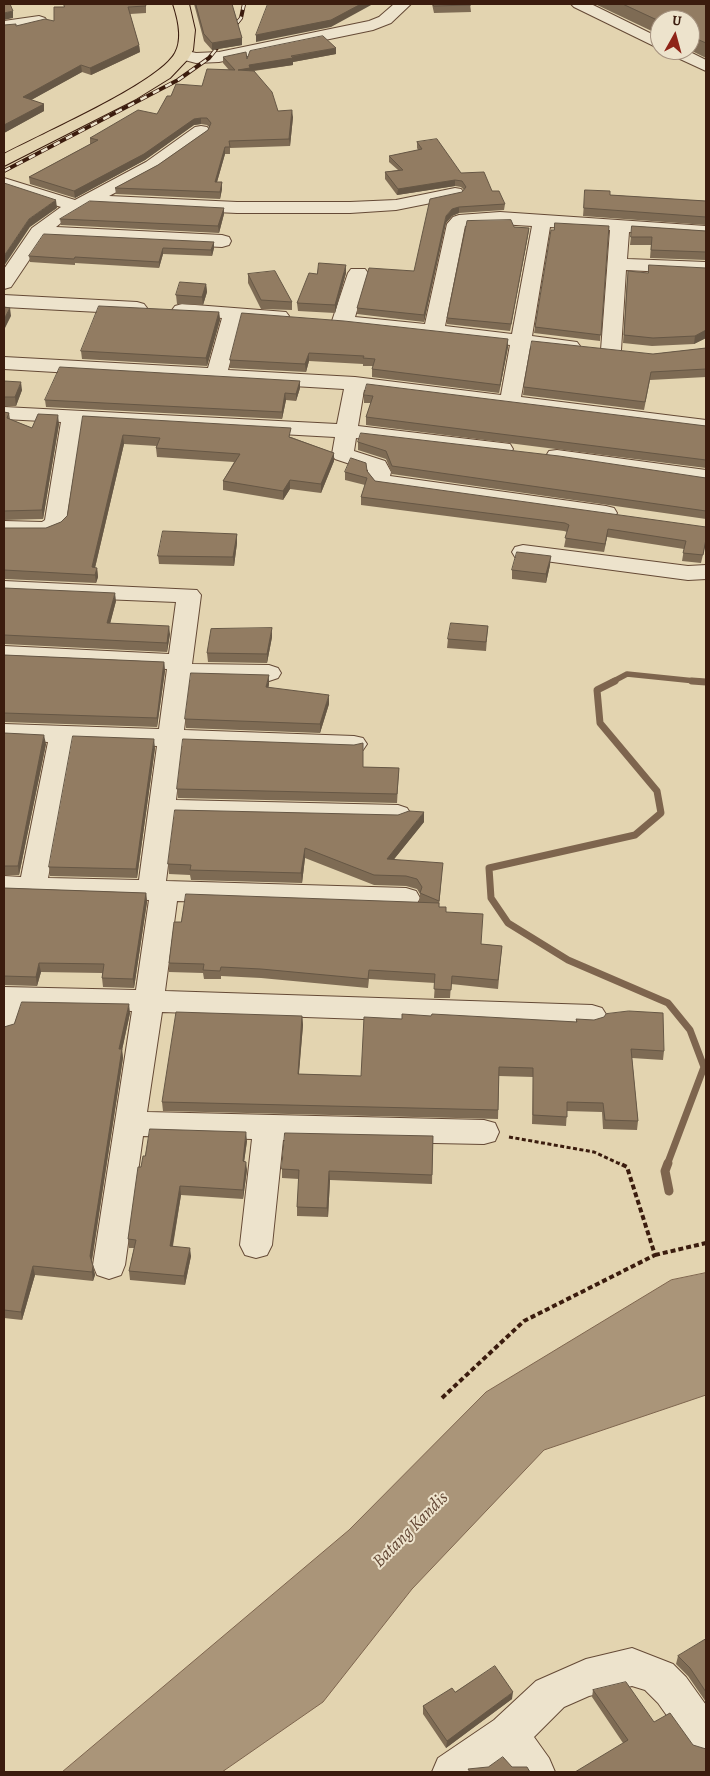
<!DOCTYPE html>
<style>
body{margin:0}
#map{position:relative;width:710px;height:1776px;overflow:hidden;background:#e3d4b0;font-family:Alegreya,serif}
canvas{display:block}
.frame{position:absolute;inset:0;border:5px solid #3b1c0e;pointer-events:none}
.north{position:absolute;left:650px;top:10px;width:50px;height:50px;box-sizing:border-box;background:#ede3cc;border:1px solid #a69380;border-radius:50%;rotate:7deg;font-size:14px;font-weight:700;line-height:20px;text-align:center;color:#3b1c0e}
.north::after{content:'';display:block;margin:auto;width:18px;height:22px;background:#8f2418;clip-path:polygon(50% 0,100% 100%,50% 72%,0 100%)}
</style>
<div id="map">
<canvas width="710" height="1776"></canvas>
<div class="frame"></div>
<div class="north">U</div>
</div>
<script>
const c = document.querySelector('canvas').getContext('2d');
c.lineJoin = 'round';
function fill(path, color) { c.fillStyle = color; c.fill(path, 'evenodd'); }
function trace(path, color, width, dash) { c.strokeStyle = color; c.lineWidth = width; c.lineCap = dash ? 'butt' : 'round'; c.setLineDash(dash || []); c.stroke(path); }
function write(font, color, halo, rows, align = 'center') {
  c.font = font + ' Alegreya,serif'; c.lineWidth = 4; c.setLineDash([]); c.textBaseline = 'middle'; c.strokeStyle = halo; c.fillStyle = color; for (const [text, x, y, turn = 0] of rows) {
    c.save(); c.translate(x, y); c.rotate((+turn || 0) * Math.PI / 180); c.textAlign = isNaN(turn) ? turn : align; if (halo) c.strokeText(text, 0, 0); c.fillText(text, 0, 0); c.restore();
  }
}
const water = new Path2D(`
 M706 1273V1395L544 1450 412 1589 323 1702 222 1772H62L349 1530 486 1392 671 1280Z`);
fill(water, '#aa9579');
trace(water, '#7e654e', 1);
trace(new Path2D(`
 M612 682 627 674 705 682`), '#7e654e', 5.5);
trace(new Path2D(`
 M615 681 597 690 600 723 657 791 661 813 635 835 489 868 491 898 508 923 568 960 668 1003 690 1030 704 1067 667 1165
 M692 681 706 682`), '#7e654e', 7);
trace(new Path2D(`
 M668 1163 665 1171 669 1191`), '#7e654e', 9);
const minor = new Path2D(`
 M394 4H411L391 23 373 30 219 62 196 63 177 58 175 55 183 50 196 53 219 52 369 21 379 17Z
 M571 4H591L660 38V49L574 7Z
 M39 16 45 18 47 21 45 24 4 31V21Z
 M665 50H686L706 60V71L667 53Z
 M201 126 207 127 210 131 207 135 158 170 109 196 237 202H350L396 200 455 188 461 189 464 193 461 197 396 210 350 213H237L90 206 67 218 56 227 222 235 229 237 231 241 229 245 222 247 44 238 11 287 4 289V269L32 228 61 207 4 189V178L75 200 146 162 195 127Z
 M500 212 706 226V237L629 232 627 259 706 262V274L626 270 621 350 618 354 611 356 604 354 601 350 610 230 550 227 532 336 577 342 580 346 577 350 570 352 530 348 521 397 706 420V432L364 390 358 426 502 443 510 444 513 449 510 454 502 455 356 438 354 451 385 461 391 472 390 476 606 506 614 508 617 513 614 518 606 520 375 487 368 478V470L335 459 332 454 335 437 82 423 67 523C54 542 24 535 4 535V521L42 522 45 520 61 422 4 419V407L337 424 344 389 4 369V357L208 368 222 318 175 314 172 310 175 306 182 304 286 312 289 316 286 320 279 322 241 320 228 370 355 377 501 395 510 345 342 327 335 325 332 321 348 273 351 269H365L368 273 355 317 425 324 447 224 453 217 459 215ZM500 224 532 226 512 334 445 326 465 226Z
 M4 295 137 302 144 304 147 308 144 312 137 314 4 307Z
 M557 450 706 470V484L549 461 546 456 549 451Z
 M523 545 688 566 706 565V579L688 580 515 557 512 552 515 547Z
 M4 581 197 590 201 595 192 664 269 665 278 668 281 673 278 678 269 681 190 680 184 730 354 736 363 738 367 744 363 750 354 752 182 746 176 800 398 805 407 808 411 814 407 820 398 823 174 818 166 881 406 888 416 891 420 898 416 905 406 908 177 901 165 991 592 1005 602 1008 607 1016 602 1024 592 1027 162 1012 147 1112 484 1120 495 1123 499 1132 495 1141 484 1144 283 1140 272 1245 267 1255 256 1258 245 1255 240 1245 252 1139 143 1136 125 1265 121 1275 109 1279 97 1275 93 1265 132 1011 22 1009 14 1032 4 1035V987L136 990 149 900 4 896V876L21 877 48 742 4 740V724L159 729 167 669 4 662V646L169 654 176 602 4 595ZM73 743 157 746 139 880 48 878Z
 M632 1648 673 1664 686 1677 706 1705V1756L692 1751 658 1703 645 1690 632 1686 589 1696 564 1707 534 1737 549 1758 555 1772H511L503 1761 486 1772H432L438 1758 494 1720 536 1681 586 1659Z`);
const highway = new Path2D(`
 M173 4H189L195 30 193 50 188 59 170 78 136 99 4 166V154C39 135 159 83 175 53 183 39 178 19 173 4Z`);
trace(minor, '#654a36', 2);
trace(highway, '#3b1c0e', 2);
trace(new Path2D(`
 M509 1137 594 1152 622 1165`), '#3b1c0e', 3, [4, 2.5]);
trace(new Path2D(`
 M655 1255 706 1243
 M442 1398 524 1321 655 1255 627 1167 619 1163`), '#3b1c0e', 4, [5, 3]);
fill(minor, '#ede3cc');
fill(highway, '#e3d4b0');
const rail = new Path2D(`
 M4 171 178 80 209 58 241 18 244 4`);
trace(rail, '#3b1c0e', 4);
trace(rail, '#ede3cc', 2.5, [7]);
fill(new Path2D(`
 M194 4H232L242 38V45L212 50 204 41Z
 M432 4H470L471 12 434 13Z
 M595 4H706V58L690 50V20H660V35Z
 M146 6V13L130 14 139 45 140 52 91 75 82 72 31 100 44 104V111L4 133 16 26 54 21V7Z
 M336 48V54L293 62V65L254 71 278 111 293 117 290 146 230 148V154H225L217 182H222V189L220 199 116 194 115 188 158 165 208 130 209 127 207 125 201 124 194 125 145 160 75 198 30 184 29 177 90 144V138L157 114 171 96 202 86 229 70 223 63V57L247 59Z
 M417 142 461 173 492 191 505 204 504 210 459 213 452 216 446 223 424 322 357 314V308L414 271 464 190 461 187 455 186 397 195 385 179V172L398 170 389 162V156L418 150 417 148Z
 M585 190 610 195 706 201V225L583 216Z
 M224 208V214L219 233 61 225 60 219Z
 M609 226 600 341 534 333 535 327 554 230Z
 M632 226 706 231V261V260L650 258 651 245H630Z
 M514 227 529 228 528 235 510 331 447 324V318Z
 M214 242V248L212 256 163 254 159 268 75 263V265L30 262 29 256Z
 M706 268V338L694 344 652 346 623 343 627 279 648 273Z
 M346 273 335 313 298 311 297 303 317 274Z
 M248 274 292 302V310L261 309 248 283Z
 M206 284 207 292 203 305 177 304 176 295Z
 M219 312 220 320 207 366 82 359 81 351Z
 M242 313 508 347 499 393 372 377V369L373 366H363V364L309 361 306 372 230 368V360Z
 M706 348V377L650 380 644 410 523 395 524 387 653 354Z
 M4 381 22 390 16 406H4Z
 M300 381V388L296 401 286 400 282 419 46 407 45 400Z
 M364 395 706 426V468L366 425V417L371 403H364Z
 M4 412 9 413 10 419 32 428 59 424 43 519 4 520Z
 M83 416 291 437 334 453V461L321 493 290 489 283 500 223 490V481L234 462 157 457 156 448 157 446 124 444 95 568H97L98 577 96 583 4 579V528H46L61 522 67 516Z
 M358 442 706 478V519L392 474 386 459 358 450Z
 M367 471 375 481 706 542 701 563 682 561 684 549 607 537 604 552 564 547 567 532 564 531 361 505V497L365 485 345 480V472Z
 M237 534V543L234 566 159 564 158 556Z
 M550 565 546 583 512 579V570Z
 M4 588 116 601 110 623 170 634 167 652 4 644Z
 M488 626 486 651 447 648 448 639Z
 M272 637 267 663 208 662 207 653Z
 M4 655 164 662 165 671 157 727 4 722Z
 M269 684 268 688 329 704 320 733 186 728 185 719Z
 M4 733 46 744 19 875H4Z
 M155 748 137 878 50 876 49 867Z
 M363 767 399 768 397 803 178 798 177 789Z
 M424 822 394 859 442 873 439 907 446 912 481 944 502 946 498 989 451 984 450 998H434L435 983 369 979 368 988 261 978 221 976V979H204L203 973 169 972V963L181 922 419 902 420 894 417 889 406 886 374 885 305 858 302 883 191 880 190 875 169 874 168 864Z
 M4 888 146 893 147 902 134 988 103 987 102 978V973L41 972 37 986 4 985Z
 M130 1013 122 1050 123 1058 92 1261 95 1275 93 1281 35 1275 22 1320 4 1318V1027Z
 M302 1016 303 1025 299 1074 361 1076 402 1019 431 1016 576 1022V1019L664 1051 663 1060 632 1058 638 1121 637 1130 603 1129 602 1112 567 1111 566 1126 532 1124 533 1077 499 1076 498 1119 163 1111 162 1102Z
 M433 1136 432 1184 330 1180 328 1217 297 1216V1207L299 1179 282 1178V1169Z
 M247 1141 244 1161 247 1170 243 1199 181 1195 173 1246 191 1256 185 1285 130 1280 129 1271 134 1248H129L128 1239 141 1167 145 1156Z
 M706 1639V1702L688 1676 676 1664 678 1656Z
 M593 1690 654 1722 693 1745 623 1743 592 1697Z
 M455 1692 512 1699 446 1748 423 1714V1706Z`), '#7e6b54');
fill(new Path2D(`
 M361 4H373L331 27 256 42V35Z
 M13 11V18L4 20V13Z
 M242 38V45L212 50V43Z
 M139 45 140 52 91 75 90 68Z
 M336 48V54L293 62V65L250 71 238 70 249 65Z
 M81 65 82 72 24 104 23 97Z
 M44 104V111L4 133V125Z
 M292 110 293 117 290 146 289 139Z
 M201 118V124L194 125 145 160 75 198 74 191 194 119Z
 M225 147V154L215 189V182Z
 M455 180V186L397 195 398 189Z
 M222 182V189L220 199V192Z
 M56 200 57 208 30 227 4 266V256L29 219Z
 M459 207V213L452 216 446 223 424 322V315L446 216 452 209Z
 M224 208V214L219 233 218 226Z
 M529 228 528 235 510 331 511 324Z
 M214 242V248L212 256 211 250Z
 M163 248V254L159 268V262Z
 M346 265V273L335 313V305Z
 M206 284 207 292 203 305 202 297Z
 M10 308 11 316 4 330V319Z
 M219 312 220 320 207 366 206 358Z
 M706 330V338L694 344 695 336Z
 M508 339V347L499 393 500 385Z
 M309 353V361L306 372 305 364Z
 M300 381V388L296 401V394Z
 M21 382 22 390 16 406 15 397Z
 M285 393 286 400 282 419V412Z
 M58 415 59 424 43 519 42 510Z
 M123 435 124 444 93 576 92 567Z
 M334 453V461L321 493V484Z
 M290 480V489L283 500V491Z
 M608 529 607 537 604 552 605 544Z
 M237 534V543L234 566 233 557Z
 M551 556 550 565 546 583V574Z
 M97 568 98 577 96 583 95 575Z
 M115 593 116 601 108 632 107 623Z
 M169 626 170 634 167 652V643Z
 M272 628V637L267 663V654Z
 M164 662 165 671 157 727V718Z
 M269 675V684L267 696 266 687Z
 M329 695V704L320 733V724Z
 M44 735 46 744 19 875 18 866Z
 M154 739 155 748 137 878 136 869Z
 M424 812V822L387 868V859Z
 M305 848V858L302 883 301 873Z
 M146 893 147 902 134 988 133 979Z
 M39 963 41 972 37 986 36 977Z
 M129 1004 130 1013 122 1050 123 1058 91 1265 90 1256 119 1049Z
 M302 1016 303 1025 298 1082V1074Z
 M246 1132 247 1141 243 1170V1161Z
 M246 1162 247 1170 243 1199V1190Z
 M329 1171 330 1180 328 1217 327 1208Z
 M180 1186 181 1195 171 1255 170 1246Z
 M190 1248 191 1256 185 1285 184 1276Z
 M33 1266 35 1275 22 1320 21 1312Z
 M93 1266 95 1275 93 1281 92 1272Z
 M513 1692 512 1699 446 1748 447 1741Z`), '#665745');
const building = new Path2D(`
 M4 4H10L13 11 4 13Z
 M64 4H145L146 6 128 7 139 45 90 68 81 65 23 97 44 104 4 125V25L16 24V26L45 19 54 21V7H64Z
 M196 4H232L242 38 212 43 204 34Z
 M268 4H361L331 20 256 35Z
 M433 4H470L471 5 434 6Z
 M623 4H706V43L690 36V20H660V21Z
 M323 36 336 48 291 56 293 58 249 65 250 68 238 70 254 71 272 92 278 111 292 110 289 139 229 141 230 147H225L215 182H222L220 192 115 188 158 165 208 130 211 123 207 118H201L194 119 144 154 74 191 29 177 98 140 90 138 138 110 157 114 167 96H171L176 84 202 86 207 69 235 70 223 57 246 52 247 59 250 51Z
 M437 139 461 173 484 172 492 191H499L505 204 459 207 452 209 446 216 424 315 357 308 369 268 414 271 430 199 462 192 466 187 462 181 455 180 398 189 385 172 403 170 389 156 422 149 417 142Z
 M4 183 56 200 29 219 4 256Z
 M585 190 610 191V195L706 201V217L584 208Z
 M90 201 224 208 218 226 60 219Z
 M511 220 514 227 529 228 511 324 447 318 467 221Z
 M555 223 609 226 601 335 535 327 551 230H554Z
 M632 226 706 231V252L651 250 652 237H631Z
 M44 234 214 242 211 250 163 248 159 262 75 257 74 259 29 256Z
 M319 263 346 265 335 305 297 303 309 273 317 274Z
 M649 265 706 268V330L695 336 653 338 624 335 628 271 648 273Z
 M275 271 292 302 261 300 248 274Z
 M180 282 206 284 202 297 176 295Z
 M99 306 219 312 206 358 81 351Z
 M4 307 10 308 4 319Z
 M242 313 344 321 508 339 500 385 372 369 375 359 363 358 364 356 309 353 305 364 230 360Z
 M532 341 653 354 706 348V369L651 372 645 402 524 387Z
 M60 367 300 381 296 394 285 393 282 412 45 400Z
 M4 381 21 382 15 397H4Z
 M367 384 706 426V460L366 417 373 396 364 395Z
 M4 412 9 413 7 418 32 428 38 414 58 415 42 510 4 511Z
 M83 416 291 428 289 437 334 453 321 484 290 480 283 491 223 481 240 454 156 448 160 438 123 435 92 567 97 568 95 575 4 570V528H46L61 522 67 516Z
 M361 433 559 456 706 478V511L392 466 386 451 358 442Z
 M351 458 366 463 367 471 375 481 706 527V539L703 555 683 553 686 541 608 529 605 544 565 538 569 525 565 523 361 497 367 478 345 472Z
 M163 531 237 534 233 557 158 556Z
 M517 552 551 556 546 574 512 570Z
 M4 588 115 593 107 623 169 626 167 643 4 635Z
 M451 623 488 626 486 642 448 639Z
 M272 628 267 654 207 653 211 629Z
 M4 655 164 662 157 718 4 713Z
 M191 673 269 675 266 687 329 695 320 724 185 719Z
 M4 733 44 735 18 866H4Z
 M73 736 154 739 136 869 49 867Z
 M183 739 354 745 363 743V767L399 768 397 794 177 789Z
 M175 810 398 815 409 811 424 812 387 859 443 863 439 901 420 893 422 887 417 879 406 876 374 875 305 848 301 873 190 870 191 865 168 864Z
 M4 888 146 893 133 979 102 978 104 964 39 963 36 977 4 976Z
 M186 894 439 903V907H446V912L483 914 481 944 502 946 498 980 452 976 451 990 434 989 435 974 369 970 368 979 261 969 221 967 220 971 203 970 204 964 169 963 174 922H181Z
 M22 1002 129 1004 119 1049H122L90 1256 93 1266 92 1272 33 1266 21 1312 4 1310V1027L14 1024Z
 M629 1011 663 1013 664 1051 631 1049 638 1121 605 1120 603 1103 567 1102V1117L533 1115V1068L499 1067 498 1110 162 1102 176 1012 302 1016 298 1074 361 1076 364 1017 402 1019V1014L431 1016 432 1014 577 1022 576 1019 594 1020 604 1017 606 1014Z
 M150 1129 246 1132 243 1161 246 1162 243 1190 180 1186 170 1246 190 1248 184 1276 129 1271 136 1240 128 1239 138 1167H141L143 1156H145Z
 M285 1133 433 1136 432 1175 329 1171 327 1208 297 1207 299 1170 282 1169Z
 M706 1639V1692L690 1668 678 1656Z
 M495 1666 513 1692 447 1741 423 1706 452 1688 455 1692Z
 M626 1682 654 1722 670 1713 693 1745 706 1749V1772H575L628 1740 593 1690Z
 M503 1757 512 1767H527L530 1772H470L468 1769 488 1767Z`);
fill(building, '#927c62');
trace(building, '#665745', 1);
write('italic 18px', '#624633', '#ede3cc', [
 ["Batang Kandis",411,1530,-45]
]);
</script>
